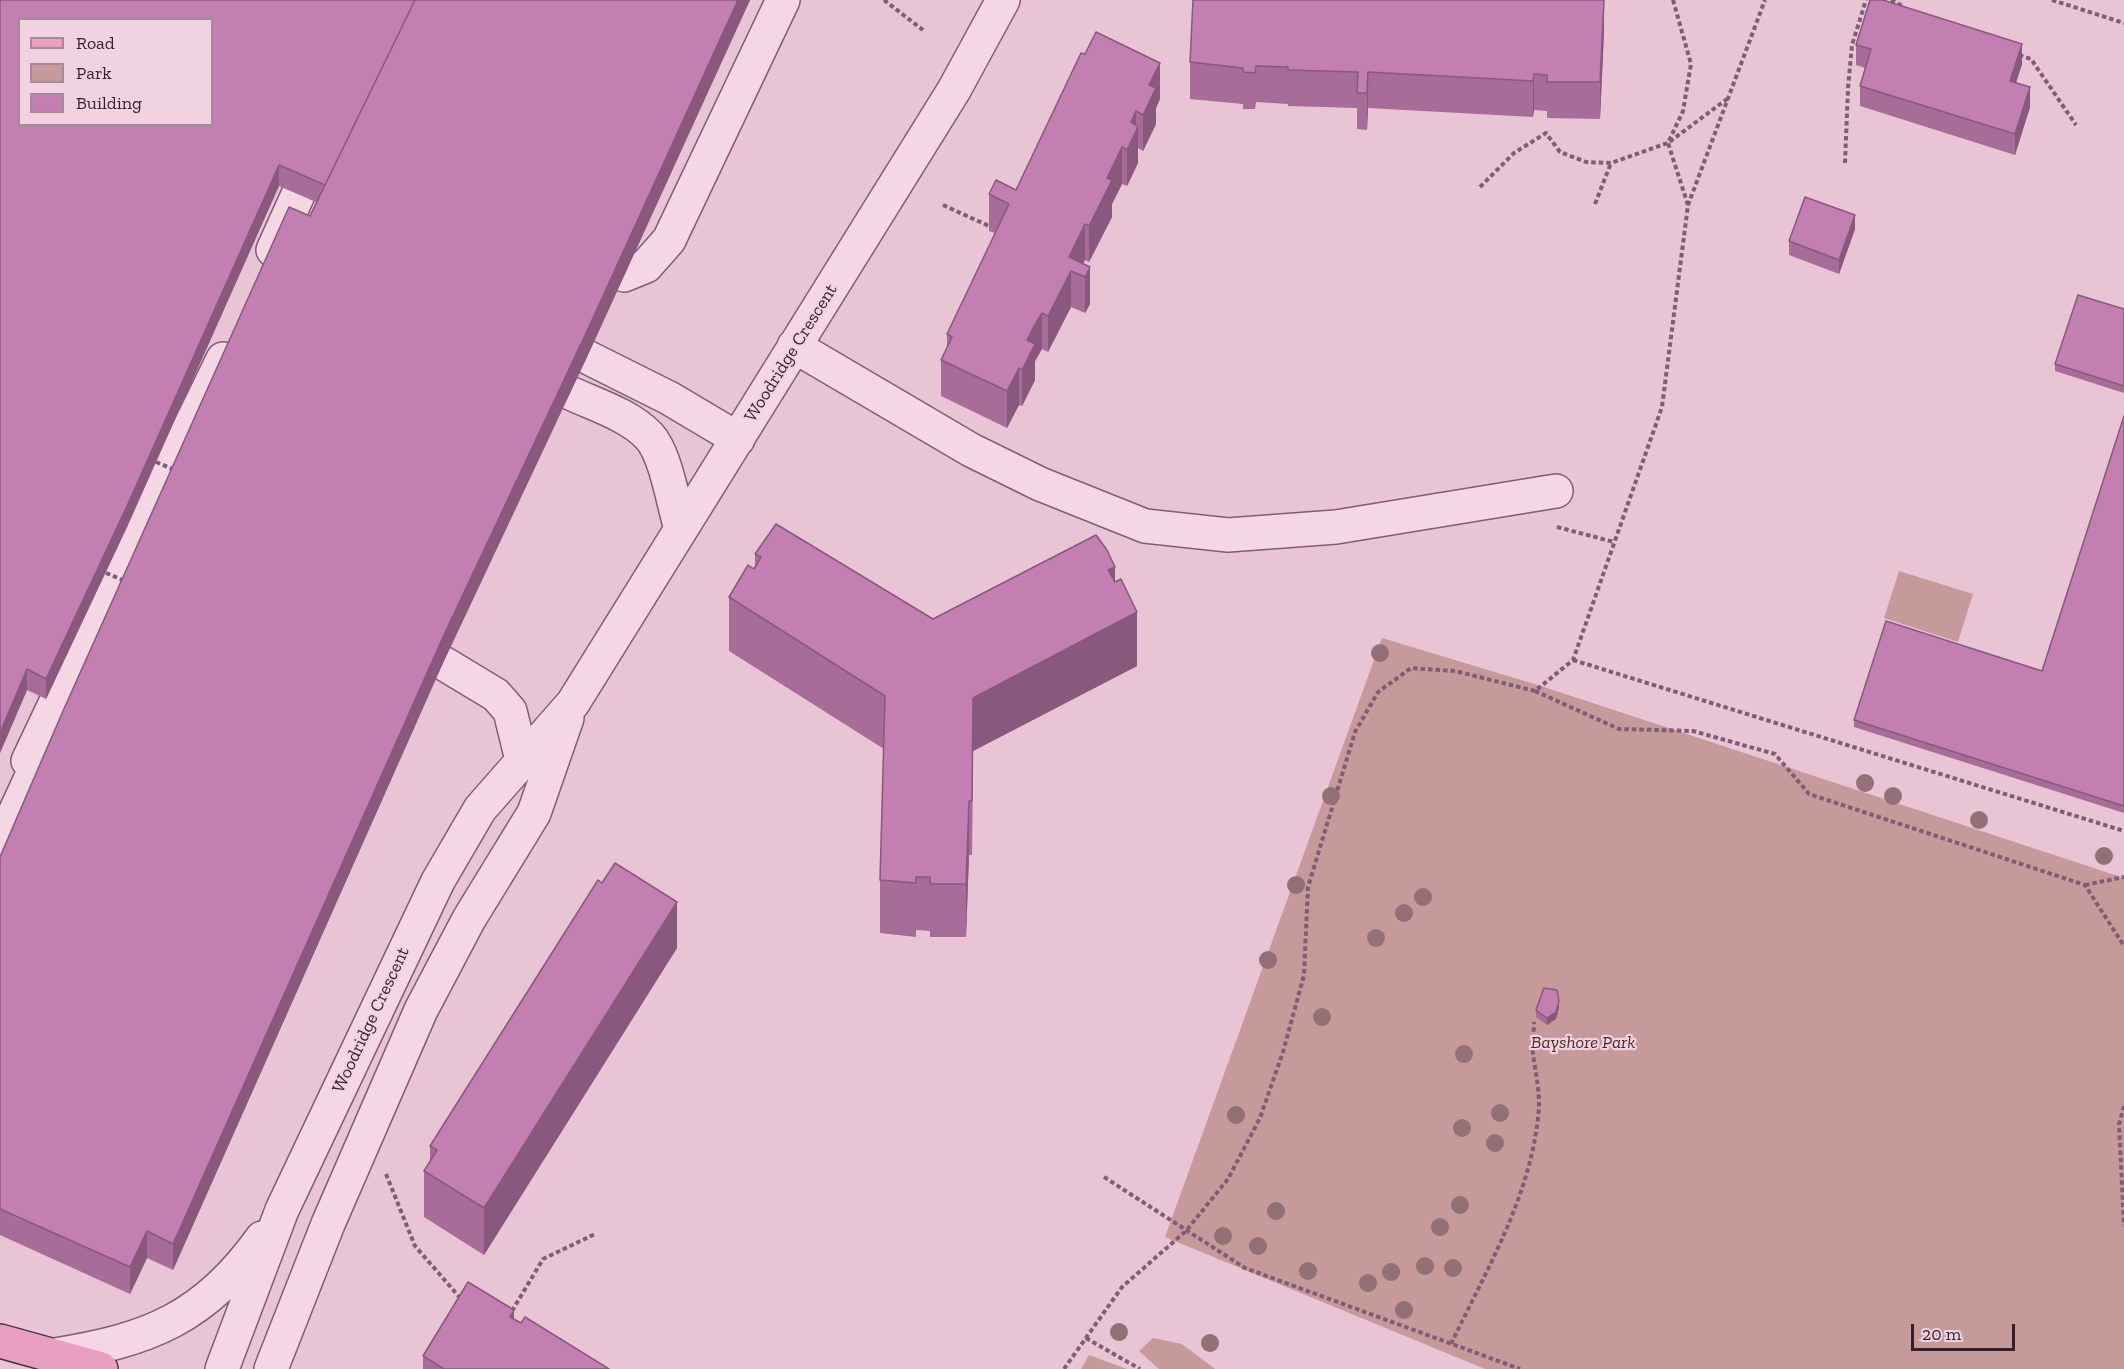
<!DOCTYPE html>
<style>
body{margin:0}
#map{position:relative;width:2124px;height:1369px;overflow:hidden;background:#e9c4d5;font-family:"Zilla Slab",serif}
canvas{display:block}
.legend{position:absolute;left:18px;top:18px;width:195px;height:108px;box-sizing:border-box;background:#f1d2e1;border:2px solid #a58a99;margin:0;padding:8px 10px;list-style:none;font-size:18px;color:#331f2d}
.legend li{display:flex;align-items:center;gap:12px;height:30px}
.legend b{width:30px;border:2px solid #a58a99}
.scale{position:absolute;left:1911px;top:1324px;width:104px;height:27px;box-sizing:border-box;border:3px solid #331f2d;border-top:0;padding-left:8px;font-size:18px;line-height:21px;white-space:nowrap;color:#331f2d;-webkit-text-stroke:4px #f1d2e1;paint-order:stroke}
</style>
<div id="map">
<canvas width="2124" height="1369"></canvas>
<ul class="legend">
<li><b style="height:8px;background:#e89fc2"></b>Road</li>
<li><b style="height:16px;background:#c6999b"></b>Park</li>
<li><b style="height:16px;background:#c37eb2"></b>Building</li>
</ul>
<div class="scale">20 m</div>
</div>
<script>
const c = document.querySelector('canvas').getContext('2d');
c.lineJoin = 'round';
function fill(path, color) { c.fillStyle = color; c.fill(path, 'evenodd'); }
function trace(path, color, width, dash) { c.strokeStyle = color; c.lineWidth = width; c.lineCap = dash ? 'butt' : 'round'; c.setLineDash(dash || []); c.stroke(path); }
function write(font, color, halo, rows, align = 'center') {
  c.font = font + ' "Zilla Slab",serif'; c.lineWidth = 4.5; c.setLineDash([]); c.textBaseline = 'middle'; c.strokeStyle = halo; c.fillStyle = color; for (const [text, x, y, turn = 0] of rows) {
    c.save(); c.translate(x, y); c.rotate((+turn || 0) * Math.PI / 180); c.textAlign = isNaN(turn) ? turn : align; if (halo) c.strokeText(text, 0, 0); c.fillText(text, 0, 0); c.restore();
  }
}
fill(new Path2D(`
 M1899 571 1973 594 1958 642 1884 618Z
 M1382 638 1541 686 2124 878V1369H1485L1165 1237Z
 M1153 1338 1182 1344 1215 1369H1159L1139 1351Z
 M1089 1355 1127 1369H1081Z`), '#c6999b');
const minor = new Path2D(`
 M273 250 316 155
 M624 275 646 266 669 240 783 0
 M794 346 971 450 1040 484 1145 526 1228 535 1336 527 1556 491
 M587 357 669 398 738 439
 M570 393C596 405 629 415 649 436 666 454 673 503 681 529
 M443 663 496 695 510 711 522 760
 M72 668 223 359
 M28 761 72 668 90 655
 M0 845 37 765 75 727
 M55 1355C149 1340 205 1318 262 1238
 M222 1369 282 1210 438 881 480 809 573 703 954 90 1003 0
 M271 1369 328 1224 421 1010 469 919 534 813 567 718`);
const major = new Path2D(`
 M0 1341 101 1369`);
trace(minor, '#815c74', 36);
trace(major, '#4f3046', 36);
trace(new Path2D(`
 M884 0 923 30
 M1673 0 1691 64 1683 111 1668 143 1688 205
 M1891 0 1904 7
 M2052 0 2124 23
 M2019 55 2031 59 2076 125
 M1845 163 1848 88 1852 45 1866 0
 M1480 187 1514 153 1546 133 1560 152 1586 162 1611 163 1668 143 1727 99
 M1595 204 1611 163
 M943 205 989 226
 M1557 527 1614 542
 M1573 660 2124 831
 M1535 691 1619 729 1693 731 1775 754 1809 794 2085 885 2124 946
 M2085 885 2124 877
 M2124 1106 2119 1124 2124 1226
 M386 1174 415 1246 462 1300
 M1104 1177 1245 1268 1520 1369
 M512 1311 543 1259 595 1234
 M1086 1338 1140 1369
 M1451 1344C1486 1271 1529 1199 1538 1118 1541 1095 1536 1076 1533 1054 1532 1044 1534 1032 1534 1022
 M1064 1369 1122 1287 1186 1231 1228 1179 1260 1118 1283 1052 1304 975 1308 887 1355 732 1378 692 1411 668 1455 671 1535 691 1573 660 1662 407 1688 205 1765 0`), '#815c74', 4, [4.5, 3]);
trace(minor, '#f5d6e4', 33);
trace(major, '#e89fc2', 33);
trace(new Path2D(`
 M156 462 175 470
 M106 573 125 581`), '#815c74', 4, [4.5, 3]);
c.fillStyle = '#937075';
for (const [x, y] of [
 [1380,653],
 [1865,783],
 [1331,796],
 [1893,796],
 [1979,820],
 [2104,856],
 [1296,885],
 [1423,897],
 [1404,913],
 [1376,938],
 [1268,960],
 [1322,1017],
 [1464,1054],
 [1500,1113],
 [1236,1115],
 [1462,1128],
 [1495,1143],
 [1460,1205],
 [1276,1211],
 [1440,1227],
 [1223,1236],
 [1258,1246],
 [1425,1266],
 [1453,1268],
 [1308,1271],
 [1391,1272],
 [1368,1283],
 [1404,1310],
 [1119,1332],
 [1210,1343]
]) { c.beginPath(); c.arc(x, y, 9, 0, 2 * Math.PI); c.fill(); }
fill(new Path2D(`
 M0 0H750L587 357 443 663 173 1270 147 1258 130 1294 0 1235V857L316 202 279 186 127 527 46 699 27 690 0 753Z
 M1604 32 1600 119 1547 118V111L1534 110 1533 117 1368 108 1367 130 1357 129V108L1288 106V104L1256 102 1255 109H1243V104L1190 99V62Z
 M1856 45 2022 64 2016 83 2030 107 2015 155 1860 106V86L1865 68 1856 65Z
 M1081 53 1160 99 1156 108V124L1143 151 1138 148V163L1127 186 1122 184 1112 204V217L1089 262 1085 260 1083 264 1090 267V304L1085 313 1071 307 1048 352 1042 349 1035 361V380L1022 406 1019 405 1007 428 941 396V360L947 348V334L995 233 989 231V194L1016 190Z
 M1855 229 1839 274 1789 255V241Z
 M2124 309V393L2055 371V364Z
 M2124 416V813L1854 727V720L2042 671Z
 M755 554 933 619 1115 582 1137 666 973 751 972 855H969L966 937H930V931L916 930V937L880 933V880L884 749 729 651V597L755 566Z
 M677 948 484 1255 424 1217V1171L430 1161V1146Z
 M1559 1008 1556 1019 1547 1025 1536 1017V1010Z
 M514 1319 609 1369H423V1356Z`), '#a86c99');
fill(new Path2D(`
 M738 0H750L587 357 443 663 173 1270V1244L443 637Z
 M1604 0V32L1600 119V82Z
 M2022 44V64L2010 101V81Z
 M1160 63V99L1156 108V124L1143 151V115L1149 85Z
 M1368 72V108L1367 130V93Z
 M1534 74V110L1533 117V81Z
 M2030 87V107L2015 155V134Z
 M1136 111V131L1138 127V163L1127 186V150L1131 122Z
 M1122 147V184L1112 204V217L1089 262V226L1107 178Z
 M279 165V186L127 527 46 699V679Z
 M1855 215V229L1839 274V260Z
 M1085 224V260L1078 274 1071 271V307L1048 352V316L1069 257Z
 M1090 267V304L1085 313V277Z
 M1042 313V349L1035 361V380L1022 406V370L1027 340Z
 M1019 368V405L1007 428V391Z
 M1115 567V620L1108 570Z
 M1137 612V666L973 751 972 855 973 698Z
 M27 669V690L0 753V733Z
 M969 801V855L966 937V884Z
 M677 902V948L484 1255V1208Z
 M1559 1001V1008L1556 1019 1547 1025V1018Z
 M147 1231V1258L130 1294V1267Z
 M514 1310V1346L510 1317Z`), '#88587d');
const building = new Path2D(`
 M0 0H415L325 185 279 165 127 506 46 679 27 669 0 733ZM20 20H212V124H20Z
 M415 0H738L587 331 443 637 173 1244 147 1231 130 1267 0 1209V857L63 711 289 207 310 216Z
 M1193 0H1604L1600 82H1547V75L1534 74 1533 81 1368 72 1367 93H1357L1358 72 1288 70V67L1256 66 1255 73 1243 72V68L1190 62Z
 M1870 0H1883L2022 44 2010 81 2030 87 2015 134 1860 86 1871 49 1856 45Z
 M1096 32 1160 63 1149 85 1156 88 1143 115 1136 111 1131 122 1138 127 1127 150 1122 147 1107 178 1112 180 1089 226 1085 224 1069 257 1090 267 1085 277 1071 271 1048 316 1042 313 1033 328 1027 340 1035 344 1022 370 1019 368 1007 391 941 360 952 337 947 334 1009 204 989 194 996 180 1016 190 1081 53 1085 54Z
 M1805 197 1855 215 1839 260 1789 241Z
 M2078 295 2124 309V386L2055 364Z
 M2124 416V806L1854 720 1886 621 2042 671Z
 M776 524 933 619 1096 535 1107 550 1115 567 1108 570 1115 582 1121 579 1137 612 973 698 972 801H969L966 884H930V877H916V883L880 880 885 696 729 597 748 565 754 569 761 557 755 554Z
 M615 863 677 902 484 1208 424 1171 437 1150 430 1146 598 880 602 883Z
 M1544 988 1557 990 1559 1001 1556 1012 1547 1018 1536 1010Z
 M468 1282 514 1310 510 1317 521 1323 525 1317 609 1369H444L423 1356Z`);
fill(building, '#c37eb2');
trace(building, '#88587d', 1.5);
write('18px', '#331f2d', '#f1d2e1', [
 ["Woodridge Crescent",791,353,-58],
 ["Woodridge Crescent",371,1020,-65]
]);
write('italic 18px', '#4d2b27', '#f1d2e1', [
 ["Bayshore Park",1583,1043]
]);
</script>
